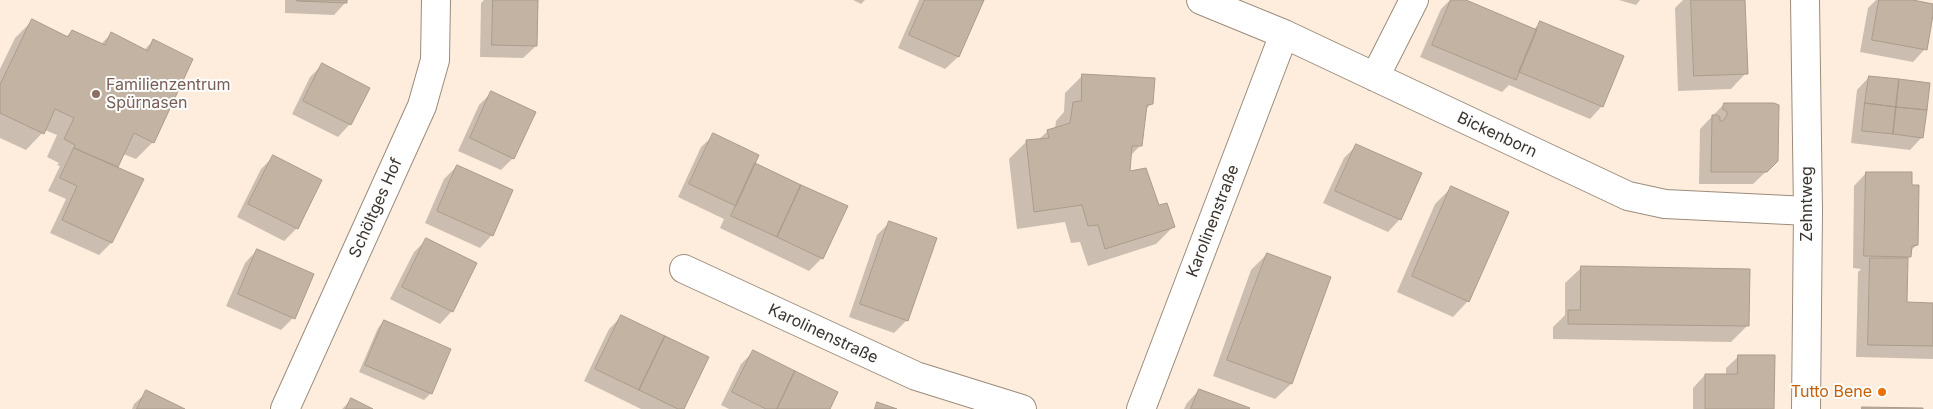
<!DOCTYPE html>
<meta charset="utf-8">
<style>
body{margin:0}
canvas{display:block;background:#feeddc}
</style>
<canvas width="1933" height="409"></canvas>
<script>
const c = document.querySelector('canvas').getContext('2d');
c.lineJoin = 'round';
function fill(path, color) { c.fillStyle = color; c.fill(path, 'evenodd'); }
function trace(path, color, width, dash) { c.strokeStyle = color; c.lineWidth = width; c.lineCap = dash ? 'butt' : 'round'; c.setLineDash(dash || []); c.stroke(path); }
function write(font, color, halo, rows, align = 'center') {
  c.font = font + ' Inter,sans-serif'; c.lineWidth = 4; c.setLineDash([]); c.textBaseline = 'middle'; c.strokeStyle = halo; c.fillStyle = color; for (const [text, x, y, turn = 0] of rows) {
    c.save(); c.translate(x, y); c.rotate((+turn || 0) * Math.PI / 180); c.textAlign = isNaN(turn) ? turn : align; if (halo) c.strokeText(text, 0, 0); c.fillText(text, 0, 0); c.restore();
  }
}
fill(new Path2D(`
 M285 0H346V2L334 15 285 13Z
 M484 0H537L536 46 523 58 480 57 481 3Z
 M853 0H865L861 4Z
 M919 0H983L958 57 945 69 898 48Z
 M1450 0H1463L1533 30 1541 23 1602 106 1590 119 1509 85 1502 92 1420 57 1441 9Z
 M1619 0H1640L1636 5Z
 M1683 0H1744L1746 73 1731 89 1678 91 1675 8Z
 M1876 0H1905L1933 5 1925 49 1913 62 1860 52 1868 8Z
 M32 21 65 38 72 31 101 44 111 34 144 50 153 41V142L136 159 123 154 116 168 111 243 99 255 50 233 66 199 48 191 60 166 57 165 59 163 47 157 57 135 45 130 26 150 0 138V69L15 38Z
 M322 65 350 124 338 137 292 114 310 77Z
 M1083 75 1152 103 1145 110 1141 145 1130 156 1129 173 1174 226 1156 244 1088 266 1080 242 1071 243 1065 222 1017 229 1009 159 1027 141 1038 140 1048 131 1055 129 1056 121 1064 112 1065 93Z
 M1869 77 1922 137 1910 150 1851 143 1857 90Z
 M491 93 513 158 501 170 458 151 479 105Z
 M1724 104 1777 161 1753 184H1699L1700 129Z
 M714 135 754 164 822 258 809 271 720 228 724 219 678 197 701 147Z
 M1357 145 1400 219 1388 232 1323 203 1344 158Z
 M273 157 320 181 297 228 284 241 237 217 261 169Z
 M457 166 492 235 480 248 425 223 444 179Z
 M1866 173 1911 186 1917 245 1910 251V256L1907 260 1906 303 1933 304V359L1856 357 1858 272 1861 269 1853 268 1854 186Z
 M1451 188 1468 301 1453 317 1397 292 1435 204Z
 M890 222 907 320 894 333 849 317 877 235Z
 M426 240 452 311 440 324 390 299 414 252Z
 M257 250 293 318 281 330 226 306 245 263Z
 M1267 254 1291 384 1275 399 1213 376 1251 270Z
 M1581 268 1747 326 1731 342 1553 339V327L1565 315V283Z
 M622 316 683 409H641L584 381 609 329Z
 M384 321 431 393 424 400 359 372 378 328Z
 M753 352 829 409H729L721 405 741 364Z
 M1739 356 1773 409H1693V388L1705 375H1726V368Z
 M1199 390 1248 409H1184L1187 403Z
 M147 392 182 409H132L134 404Z
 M351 400 371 409H342Z`), '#0003');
const building = new Path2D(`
 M297 0H347V3L297 1Z
 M493 0H538L537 46 492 45Z
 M925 0H984L959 57 909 35Z
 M1451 0H1466L1537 30 1516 80 1432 45Z
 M1691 0H1745L1748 74 1694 76Z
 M1879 0H1913L1933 4V15L1927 50 1872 40Z
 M32 19 68 37 72 30 105 45 111 32 148 51 153 39 193 59 154 143 134 133 118 167 74 148 75 145 64 139 74 118 55 109 44 134 0 113V85Z
 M1540 21 1624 56 1603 107 1519 72Z
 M322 63 370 88 351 125 303 101Z
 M1082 74 1155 78 1153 104 1147 105 1142 146H1132L1130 171 1146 168 1159 205 1167 203 1175 227 1105 249 1098 225 1088 226 1082 205 1034 212 1026 140 1049 138 1047 130 1070 123 1073 102 1081 101Z
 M1869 76 1899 79 1896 107 1865 103Z
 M1899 79 1930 83 1927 110 1896 107Z
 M491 91 536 112 514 159 470 138Z
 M1724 103H1774L1779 105 1778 161 1767 172H1711L1712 115H1717L1720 117V121H1723L1727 115V112L1723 109Z
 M1865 103 1896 107 1893 134 1862 131Z
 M1896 107 1927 110 1923 138 1893 134Z
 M713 133 759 155 736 206 689 184Z
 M1356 144 1422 173 1401 220 1335 191Z
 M74 148 144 179 112 243 62 220 77 186 60 178Z
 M273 155 322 180 298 229 248 204Z
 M755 163 801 185 777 237 731 216Z
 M457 165 513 190 493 236 437 211Z
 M1866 172H1912V185H1919L1918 245 1912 246 1911 257 1864 256Z
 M801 185 848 206 823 259 777 237Z
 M1451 186 1509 212 1469 302 1412 276Z
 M889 221 937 238 908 321 860 304Z
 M426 238 477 263 453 312 402 287Z
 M257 249 314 274 295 319 238 294Z
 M1267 253 1331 277 1292 384 1227 360Z
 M1870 258H1908L1907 302 1933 303V346L1868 345Z
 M1581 266 1750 269 1749 326 1568 324V310H1580Z
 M621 315 665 336 639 390 595 369Z
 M384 320 451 349 432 394 365 365Z
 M665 336 709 357 684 409H678L639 390Z
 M753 350 795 371 777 409H766L732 392Z
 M1738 355H1775L1774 409H1705V374H1737Z
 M795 371 838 392 830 409H777Z
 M1199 389 1250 408 1249 409H1191Z
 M146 390 185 409H137Z
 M351 398 373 409H346Z
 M877 402 897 409H875Z
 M1862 407 1923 408V409H1862Z`);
fill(building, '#c3b3a3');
trace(building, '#aa9b8b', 1);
const minor = new Path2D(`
 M1201 0 1284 34 1628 196 1665 204 1808 211
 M1375 77 1414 0
 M684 269 916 376 1022 409
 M285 409 422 106 435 60 436 0
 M1141 409 1284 34`);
const tertiary = new Path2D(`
 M1805 0 1808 211 1806 409`);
trace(minor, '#9b8c7c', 30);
trace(tertiary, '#9b8c7c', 30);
trace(minor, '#fff', 28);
trace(tertiary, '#fff', 28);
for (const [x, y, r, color] of [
 [96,94,5,"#8d6e63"],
 [1882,392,5,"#e8710a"]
]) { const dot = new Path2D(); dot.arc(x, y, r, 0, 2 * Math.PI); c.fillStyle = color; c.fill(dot); trace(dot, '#fdfdfd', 2); }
write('16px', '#785e54', '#fdfdfd', [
 ["Familienzentrum",106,85],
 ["Spürnasen",106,103]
], 'left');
write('16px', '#3b342e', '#fdfdfd', [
 ["Bickenborn",1497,135,25],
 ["Zehntweg",1807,204,-90],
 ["Schöltges Hof",376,208,-66],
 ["Karolinenstraße",1213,221,-69],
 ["Karolinenstraße",823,334,25]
]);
write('16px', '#c56008', '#fdfdfd', [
 ["Tutto Bene",1872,392]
], 'right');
</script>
